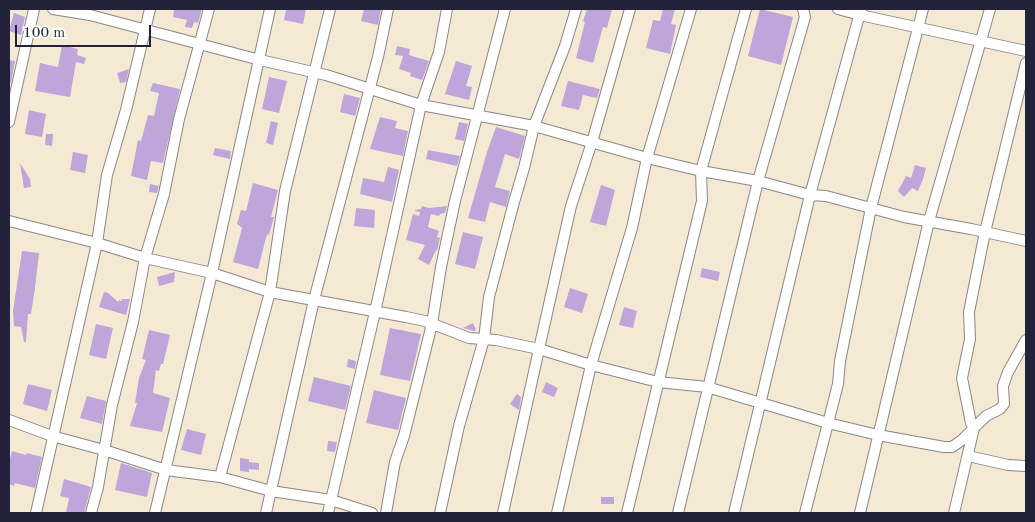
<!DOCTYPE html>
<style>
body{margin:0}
#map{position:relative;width:1035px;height:522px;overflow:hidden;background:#f4ead4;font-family:"Old Standard TT",serif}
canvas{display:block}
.frame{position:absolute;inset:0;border:10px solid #22223b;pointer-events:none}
.scale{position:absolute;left:15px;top:25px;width:136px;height:22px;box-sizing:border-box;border:2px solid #22223b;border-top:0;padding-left:6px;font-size:15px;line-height:18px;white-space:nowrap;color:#22223b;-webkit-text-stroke:4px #fdfcf7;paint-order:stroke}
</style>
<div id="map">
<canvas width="1035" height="522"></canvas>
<div class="frame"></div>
<div class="scale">100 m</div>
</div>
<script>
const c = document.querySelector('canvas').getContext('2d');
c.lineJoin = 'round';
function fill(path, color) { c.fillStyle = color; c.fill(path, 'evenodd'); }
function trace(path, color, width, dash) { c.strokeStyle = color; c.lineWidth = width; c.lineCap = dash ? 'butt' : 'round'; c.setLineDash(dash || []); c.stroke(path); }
fill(new Path2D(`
 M174 9H202L198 23 194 22 192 28 185 27 187 20 173 17Z
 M286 9H306L303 24 284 20Z
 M364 9H381L378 25 361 21Z
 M587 9H612L607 28 603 27 593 63 576 58 585 22 583 21Z
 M663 9H675L671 24 676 25 670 54 646 48 653 20 660 21Z
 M760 9 793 17 781 65 748 56Z
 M14 13 25 17 21 35 9 31Z
 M62 45 78 49 77 55 86 58 84 64 76 62 70 97 35 91 40 63 58 67Z
 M397 46 410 49 409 55 429 61 422 80 410 76 411 73 399 69 403 56 395 55Z
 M9 60 15 61 11 83H9Z
 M456 61 472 66 466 86 472 87 469 100 445 94Z
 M129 69 126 82 120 83 117 73Z
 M269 77 287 81 279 113 262 109Z
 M568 81 600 89 597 98 583 95 579 110 561 106Z
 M153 83 180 89 163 163 151 161 147 180 131 176 138 140 141 141 148 115 154 116 159 93 150 91Z
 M344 94 360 98 355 116 340 112Z
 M29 110 46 114 42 137 25 134Z
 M380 117 397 121 395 128 408 131 403 156 370 149Z
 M271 121 278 123 273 145 266 143Z
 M459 122 468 124 464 141 455 139Z
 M496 127 525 136 519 159 505 154 495 187 510 191 506 207 490 202 485 222 468 218 487 152Z
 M46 134H53L52 146 45 145Z
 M215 148 231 151 230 159 213 155Z
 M428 150 460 156 457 166 426 159Z
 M73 152 88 155 85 173 70 170Z
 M20 163 30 179 31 187 24 188Z
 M915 165 926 168 923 179 918 191 912 188 904 197 898 191 906 176 911 178Z
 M388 167 399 170 392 202 360 194 363 178 384 182Z
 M253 183 278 190 271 217H274L269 235 267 234 258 269 233 262 242 228 237 224 241 210 246 211Z
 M150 184 159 186 157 193 149 192Z
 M601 185 615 190 606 226 590 222Z
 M422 206 429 208 447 206 445 213 440 214 439 216 431 214 428 227 439 231 437 237 440 238 437 251 436 250 429 265 418 259 425 245 406 240 413 214 419 216 420 212 415 211V210L421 209Z
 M356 208 375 210 374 228 354 226Z
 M463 232 483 237 475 269 455 264Z
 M22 251 39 253 35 288 31 314H28L26 342H24L21 327 14 326 13 311Z
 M702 268 720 272 718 281 700 277Z
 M175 272 174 282 159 286 157 277Z
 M570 288 588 294 582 313 564 307Z
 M104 292 108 293 118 302 119 300 122 301V299H130L126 315 99 307Z
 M624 307 637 311 633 328 619 325Z
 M473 323 476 330 474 331 463 328Z
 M96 324 113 328 106 359 89 355Z
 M390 328 421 334 410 381 380 375Z
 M149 330 170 335 163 364H161L159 371 156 370 153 393 170 398 162 432 130 426 137 403H135L139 378 146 360 142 359Z
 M348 359 356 361 355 369 347 367Z
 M314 377 351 386 345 410 308 401Z
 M546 382 558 388 554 397 542 392Z
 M28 384 52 390 47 411 23 404Z
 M374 390 406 398 398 430 366 423Z
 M517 394 521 397 519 410 510 404Z
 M87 396 106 401 102 424 80 418Z
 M187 429 206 434 201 455 181 450Z
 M328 441 337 442 335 452 327 451Z
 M12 451 26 455 27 453 42 457 35 488 15 483 14 486 9 484V463Z
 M240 458 249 459V462L259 463V470L249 469V472L240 471Z
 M121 463 152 473 147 497 115 490Z
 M64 479 91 487 84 513H66L69 498 60 496Z
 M601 497H614V504H601Z`), '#bea5da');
const minor = new Path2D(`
 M53 9 90 15 260 60 326 75 421 105 534 126 647 158 701 171 758 181 810 195 826 196 904 217 971 229 1026 241
 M838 9 860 15 1026 51
 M9 122 34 9
 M9 221 97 243 145 258 212 273 270 292 406 317 425 321 469 338 496 340 539 349 571 206 592 142 630 9
 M9 420 52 436 104 450 166 470 220 477 271 491 331 500 372 513
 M968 456 1008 465 1026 466
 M220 477 270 292 285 191 330 9
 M36 513 97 243 107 175 126 110 150 9
 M91 513 98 487 112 405 133 322 145 258 164 194 179 119 209 9
 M155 513 212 273 270 9
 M266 513 314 300 378 57 388 9
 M328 513 375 312 421 105 439 52 447 9
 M386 513 395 462 404 436 432 324 441 267 455 201 505 9
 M440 513 459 426 484 339 489 297 514 202 524 168 534 126 565 46 576 9
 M503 513 539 349 591 365 658 382 707 387 828 423 878 435 944 447H952L962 440 986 416 1000 409 1004 404 1003 386 1008 372 1026 340
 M557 513 591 365 632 228 647 158 691 9
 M627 513 702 201 701 171 746 9
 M678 513 758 181 805 17 803 9
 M734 513 810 195 861 9
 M805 513 838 384 840 361 871 208 923 9
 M860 513 929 221 990 9
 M954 513 974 428 971 423 962 378 970 339 969 312 985 232 1026 63`);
trace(minor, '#8b8688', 12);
trace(minor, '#fff', 10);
</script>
